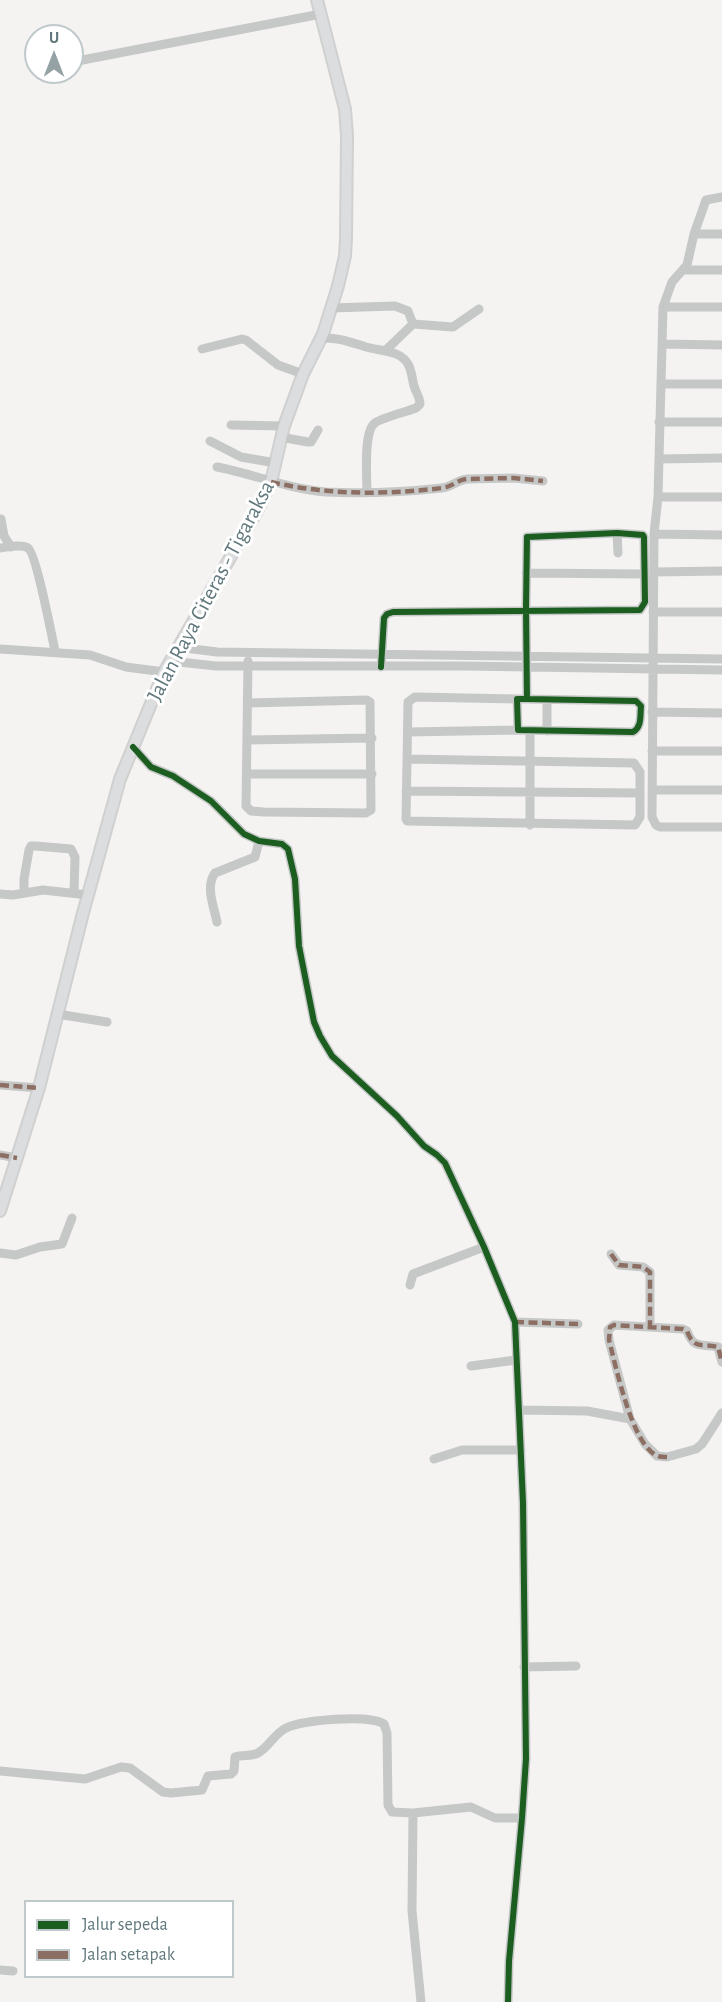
<!DOCTYPE html>
<style>
body{margin:0}
#map{position:relative;width:722px;height:2002px;overflow:hidden;background:#f4f3f2;font-family:"Alegreya Sans",sans-serif}
canvas{display:block}
.legend{position:absolute;left:24px;top:1900px;width:210px;height:78px;box-sizing:border-box;background:#fff;border:2px solid #bfc9cb;margin:0;padding:8px 10px;list-style:none;font-size:18px;color:#60777c}
.legend li{display:flex;align-items:center;gap:12px;height:30px}
.legend b{width:30px;border:2px solid #bfc9cb}
.north{position:absolute;left:24px;top:24px;width:60px;height:60px;box-sizing:border-box;background:#fff;border:2px solid #bfc9cb;border-radius:50%;rotate:0deg;font-size:16px;font-weight:700;line-height:24px;text-align:center;color:#60777c}
.north::after{content:'';display:block;margin:auto;width:21px;height:27px;background:#94a2a5;clip-path:polygon(50% 0,100% 100%,50% 72%,0 100%)}
</style>
<div id="map">
<canvas width="722" height="2002"></canvas>
<ul class="legend">
<li><b style="height:8px;background:#1b5e20"></b>Jalur sepeda</li>
<li><b style="height:8px;background:#8d6e63"></b>Jalan setapak</li>
</ul>
<div class="north">U</div>
</div>
<script>
const c = document.querySelector('canvas').getContext('2d');
c.lineJoin = 'round';
function trace(path, color, width, dash) { c.strokeStyle = color; c.lineWidth = width; c.lineCap = dash ? 'butt' : 'round'; c.setLineDash(dash || []); c.stroke(path); }
function write(font, color, halo, rows, align = 'center') {
  c.font = font + ' "Alegreya Sans",sans-serif'; c.lineWidth = 6; c.setLineDash([]); c.textBaseline = 'middle'; c.strokeStyle = halo; c.fillStyle = color; for (const [text, x, y, turn = 0] of rows) {
    c.save(); c.translate(x, y); c.rotate((+turn || 0) * Math.PI / 180); c.textAlign = isNaN(turn) ? turn : align; if (halo) c.strokeText(text, 0, 0); c.fillText(text, 0, 0); c.restore();
  }
}
const major = new Path2D(`
 M0 1211 39 1088 83 913 120 779 164 672 256 513 271 482 284 426 303 374 323 334 338 286 345 256 346 238 347 136 345 109 317 0`);
trace(major, '#d0d0d0', 14);
trace(new Path2D(`
 M72 62 321 14
 M722 197 706 200 694 234 687 265 672 282 663 307 658 497 654 534 652 817 656 825 660 827H722
 M694 234H722
 M684 270H722
 M663 307H722
 M331 308 395 306 408 311 413 324 386 350
 M413 324 453 327 479 309
 M321 338C338 337 350 342 366 347 380 351 400 350 408 364 412 371 412 379 414 386 416 393 420 397 420 404L416 408C406 412 381 418 375 423 363 431 367 478 367 493
 M662 344 722 345
 M202 349 242 339 246 340 278 365 303 374
 M661 384H722
 M659 422H722
 M231 425 284 426
 M280 437 308 442H311L318 430
 M210 441 241 457 276 463
 M659 459 722 458
 M217 467C254 474 288 489 326 492 364 494 404 492 442 488 452 487 457 480 467 479L514 478 543 481
 M658 497H722
 M1 519 4 536 11 547
 M617 533 618 553
 M654 534 722 535
 M0 548C7 547 22 544 28 548 36 553 52 637 55 651
 M654 572 722 571
 M526 573 644 574
 M653 612H722
 M177 647 217 652 722 659
 M0 649 90 655 126 667 164 672
 M170 661 216 666H464L722 670
 M381 667 384 618 387 614 393 612 640 610 645 602 644 537 643 535 617 533 527 537 526 607V610L527 699H517L518 730 633 732C642 727 640 716 641 706L636 701 527 699
 M547 700V731
 M248 703 367 700 370 702 371 810 366 813 264 812 251 811 246 806 248 661
 M652 712 722 713
 M530 730V825
 M408 732 518 730
 M247 740 372 738
 M133 747 151 767 173 776 211 801 244 834 259 841 282 844 288 849 295 879 299 946 314 1022 320 1036 332 1056 397 1116 424 1146 437 1155 445 1163 484 1247 515 1322 523 1503 526 1759 522 1818 509 1961 508 2002
 M652 751H722
 M407 759 634 763 640 772V817L635 825 407 821 406 819 408 702 415 697 517 699
 M247 774H372
 M652 790H722
 M406 791 640 793
 M24 893V879L29 850 31 846H36L71 849 75 857 74 893
 M0 894 13 895 43 890 88 895
 M217 922C214 907 205 886 215 873L255 857 259 841
 M57 1014 107 1022
 M0 1085 39 1088
 M0 1155 17 1158
 M0 1253 16 1255 40 1247 62 1244 72 1218
 M611 1254 619 1265 643 1267 650 1272V1327
 M410 1285 413 1274 484 1247
 M515 1322 578 1324
 M722 1362 718 1347C701 1343 694 1350 687 1331L683 1329 614 1325 608 1330 609 1340 630 1419 645 1444 657 1456 667 1457 696 1449 702 1444 722 1413
 M471 1366 516 1360
 M519 1410 587 1411 630 1419
 M434 1459 462 1450H521
 M524 1667 576 1666
 M0 1771 85 1779 121 1767 130 1768 163 1792 171 1793 202 1790 208 1776 231 1774 234 1771 235 1757C242 1754 251 1757 258 1753 269 1747 274 1734 286 1728 303 1720 368 1714 384 1724L387 1733 388 1805 392 1812 413 1813 471 1807 495 1818H522
 M413 1813 412 1911 421 2002
 M0 1970 13 1971`), '#c6c8c8', 9);
trace(major, '#dcddde', 10);
trace(new Path2D(`
 M271 482C327 495 385 495 442 488 452 487 457 480 467 479L514 478 543 481
 M0 1085 39 1088
 M0 1155 17 1158
 M611 1254 619 1265 643 1267 650 1272V1327
 M515 1322 578 1324
 M667 1457C662 1457 658 1457 654 1454 631 1439 616 1367 609 1340L610 1327 614 1325 683 1329 687 1331C694 1350 701 1343 718 1347L722 1362`), '#8d6e63', 4.5, [9, 4.5]);
trace(new Path2D(`
 M381 667 384 618 387 614 393 612 640 610 645 602 644 537 643 535 617 533 527 537 526 607V610L527 699H517L518 730 633 732C642 727 640 716 641 706L636 701 527 699
 M133 747 151 767 173 776 211 801 244 834 259 841 282 844 288 849 295 879 299 946 314 1022 320 1036 332 1056 397 1116 424 1146 437 1155 445 1163 484 1247 515 1322 523 1503 526 1759 522 1818 509 1961 508 2002`), '#1b5e20', 6);
write('22px', '#60777c', '#fff', [
 ["Jalan Raya Citeras - Tigaraksa",211,591,-62]
]);
</script>
